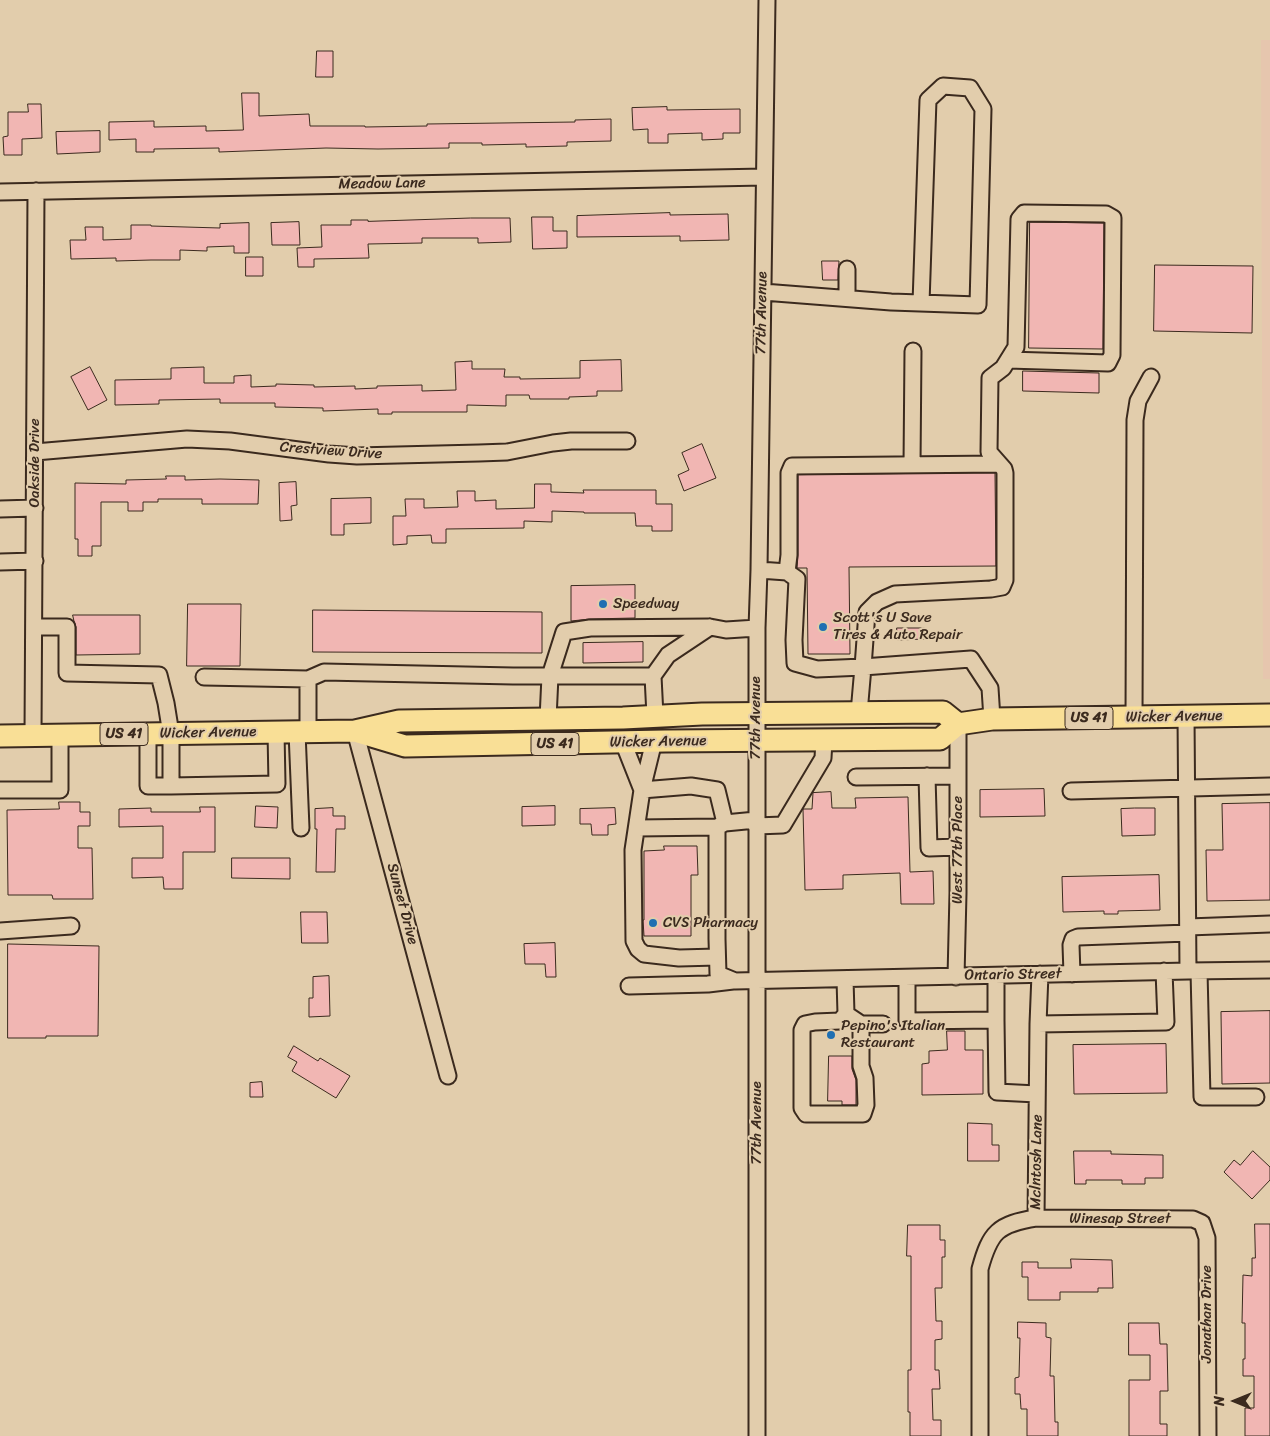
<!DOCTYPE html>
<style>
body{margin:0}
#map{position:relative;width:1270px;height:1436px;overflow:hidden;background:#e2cdac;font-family:Sriracha,sans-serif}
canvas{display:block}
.north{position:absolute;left:1210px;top:1376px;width:50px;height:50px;-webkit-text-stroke:4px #e2cdac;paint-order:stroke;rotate:270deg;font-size:14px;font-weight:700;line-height:20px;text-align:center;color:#3b2a1e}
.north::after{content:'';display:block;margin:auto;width:18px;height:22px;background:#3b2a1e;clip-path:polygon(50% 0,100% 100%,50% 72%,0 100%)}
</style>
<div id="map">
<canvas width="1270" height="1436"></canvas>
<div class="north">N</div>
</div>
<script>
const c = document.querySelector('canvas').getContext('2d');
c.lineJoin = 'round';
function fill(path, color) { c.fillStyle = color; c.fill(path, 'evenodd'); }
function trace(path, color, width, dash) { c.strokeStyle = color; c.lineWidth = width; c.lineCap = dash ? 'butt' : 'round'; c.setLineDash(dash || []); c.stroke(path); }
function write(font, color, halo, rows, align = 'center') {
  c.font = font + ' Sriracha,sans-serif'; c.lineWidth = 4; c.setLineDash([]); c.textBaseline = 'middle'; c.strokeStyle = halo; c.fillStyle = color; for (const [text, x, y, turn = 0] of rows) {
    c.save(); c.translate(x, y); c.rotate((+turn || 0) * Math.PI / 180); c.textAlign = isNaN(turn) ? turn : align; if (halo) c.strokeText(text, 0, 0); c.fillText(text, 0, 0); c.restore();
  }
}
fill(new Path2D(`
 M1261 40H1270V679H1263Z`), '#e6c6ae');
const building = new Path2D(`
 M317 51H333V77H316Z
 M242 93H259V116L309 114 310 126H365V127L427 126V124L575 122V120L611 119V141L567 142V146L526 147V144L482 145V143H449V148L378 149 326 148 219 152V148L154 149V152H136V139L109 140V122L154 121V127L206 126V131L243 130Z
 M28 104H41L42 138 22 139V155H4L3 137 8 136V112H28Z
 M667 107V110L740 109V133H723V139L702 140V133L668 134V143H648V129L633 130 632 108Z
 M100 131V152L57 154 56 132Z
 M670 213V215L728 214 729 240 680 241V236L577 237V216Z
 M532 217H553V231H567V248L533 249Z
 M471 218H510L511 242 478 243V238H422V243L368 244 369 258 314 259V267H298L297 248 322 247 321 225H351V220H368V221Z
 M299 222 300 245H272L271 223Z
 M1030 222 1104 223 1103 349 1029 348Z
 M249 223V253H234V246L207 247V251L180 250V260H151L116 261V258L71 259 70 240H86L85 227H103V240L131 239V225H151V226L220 228V224Z
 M246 257H263V276H246Z
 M822 261H839L838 280H823Z
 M1155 265 1253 266 1252 333 1154 331Z
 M621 360 622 391H597V396L569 397V399H530L529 395H506V406L467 405V412H392V414H378V409L323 411V408L275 407V403H220V399L159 400V404L115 405V380L171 379V368L204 367V383H234V376L251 375V387L276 386V384L314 385V387L355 386V389L377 388V386L422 385V391L456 390 455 362 472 361V369H505L504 377H520V379L580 378V361Z
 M90 367 107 400 88 410 71 377Z
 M1023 371 1099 373V393L1023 391Z
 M702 444 716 478 684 491 678 475 689 470 682 453Z
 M995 473 996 566 849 567 850 654H808L807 568H797L798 555V475Z
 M166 476H185V480L220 479 259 480 258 504H202V499H158V502H143V511H128V502H101V546H92V556H78V539H75V483L126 484V480L166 479Z
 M296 482 297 505 291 506 292 520 280 521 279 483Z
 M535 484H551V492L584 493 583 490H656V504H672V531H652V526H636L635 513H584V512L552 511V522L524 521V528L446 529V543H432L431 535 407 536V544L393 545V516H406L405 499H424V508L458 507 457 491H475V501L496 500V509L534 508Z
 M371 498V523L344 524V535H331V499Z
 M635 585V618L590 619 571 621V586Z
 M188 604H241L240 666H187Z
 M313 610 542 612V653L313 652Z
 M73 615H140V654L76 655V627L74 621Z
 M897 628H925V639L898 640Z
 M643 642V662L583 663V643Z
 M1044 789 1045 816 980 817V790Z
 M831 792 832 808H856L855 798 908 797 910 872 933 871 934 904H901L900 873 843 875V889L805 890 803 809H812L813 793Z
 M59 802H80V812H90V826H78V848H92L93 899H53L52 895H8L7 810 59 809Z
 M1270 803V900L1207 901 1206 850H1223L1222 804Z
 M256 806 278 807 277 828 255 827Z
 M555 806V825L522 826V807Z
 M200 807H215V852H183V889H164L163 877 132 878V858H163V826L119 827V809L151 808V812H200Z
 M333 808V816H345V829H336L335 872H316L317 829H315V809Z
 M615 808 616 824 608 825V835H592L591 824H580V809Z
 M1135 808H1155V835L1122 836 1121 809Z
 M664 846H697L698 875H691V936H644L643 920H644V851L664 850Z
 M232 858H290V879L232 878Z
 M1159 875 1160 910 1118 911V914H1104V911L1063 912 1062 877Z
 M301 912H327L328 943H302Z
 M555 943 556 977H546L545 964H525L524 944Z
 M8 944 99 946 98 1036H46V1038H8Z
 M329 976 330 1016 309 1017V998H313V977Z
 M1270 1011V1083L1222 1084 1221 1012Z
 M947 1031H965V1050H983V1094L922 1095V1064L929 1063V1051L947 1050Z
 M1166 1044 1167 1093 1074 1094 1073 1045Z
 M294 1046 318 1061 320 1058 350 1076 336 1098 292 1071 297 1062 288 1057Z
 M829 1056H852V1069L856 1080V1105H842V1101H828Z
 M262 1082 263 1097H250V1083Z
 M968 1123 992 1124V1145H999V1161H968Z
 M1074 1151H1111V1154L1163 1155V1178H1145V1184H1122V1180H1086V1184H1075Z
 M1253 1151 1270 1167V1180L1252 1199 1224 1172 1234 1160 1240 1165Z
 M1255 1224H1270V1436H1245V1408H1254V1376H1243V1359H1245V1323H1242L1243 1275 1252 1276V1258H1255Z
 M908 1225H940V1240H945V1257H942V1288H935L936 1321H942V1339L935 1340V1370H939L940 1389H932L933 1420H941V1436H910V1412H908V1370H911V1256H907Z
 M1071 1259 1112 1260 1113 1288H1098V1292H1060V1300H1028V1277H1022V1262H1038V1268H1071Z
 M1018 1322 1046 1323V1337L1051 1338 1050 1376H1054L1055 1422H1058V1436H1027V1409H1021L1020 1394H1015V1378L1019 1377 1020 1338H1018Z
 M1129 1323H1159L1160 1344H1167L1168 1391H1160V1424H1167V1436H1129V1380H1150V1355H1129Z`);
fill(building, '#f1b6b3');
trace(building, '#3b2a1e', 1);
const minor = new Path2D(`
 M0 192 764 177
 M763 292 891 302 978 305 983 109 970 88 943 86 928 100 921 303
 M847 298V269
 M35 452 187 439 230 441 329 454 357 456 479 453 507 452 553 443 571 441H627
 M912 465 913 351
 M0 509 35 508
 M0 562 35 561
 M759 570 787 572 797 579 794 640 795 663 817 669 863 667 867 612 877 602 895 594 991 589 1002 587 1005 580V473L1004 469 989 452 990 378 1003 368 1016 347 1019 219 1024 213 1106 214 1113 218 1112 355 1108 363 1008 360
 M787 572 789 555V473L792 466 999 464
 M34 627H67V673L159 675 166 703 171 734V786L277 784 276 732
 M204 677 308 679
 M859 713 863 667 971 659 990 688 992 719
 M655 716 653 676 668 655 710 627 726 630 757 628
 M1186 716 1188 971
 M1134 717 1135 420 1138 401 1151 377
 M548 719 550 676 564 632 590 628 710 627
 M355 731 448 1076
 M297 732 301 828
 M308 732V679L324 672 513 676H653
 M148 734V786H171
 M33 735 36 191
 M654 741 642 790 633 850 634 941 638 949 644 954 679 958 717 957
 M623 742 642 790
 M927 776 929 848 958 847
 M856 777 958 776
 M0 790H60V735
 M642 790 691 786 717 790 725 823
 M1071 791 1270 786
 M756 820 725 823 717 827V939L718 974 735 981 1188 971 1270 970
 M756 826 783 825 823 758 824 740
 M637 828 717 827
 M1188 927 1270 924
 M0 931 71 926
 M1199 971 1202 1097H1256
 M1072 974 1071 945 1073 939 1078 937 1188 933
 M956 977 958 893V724
 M907 978V1021L996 1020V976
 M845 979 846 1014 840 1021 815 1022 805 1024 802 1030V1108L806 1114H863L866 1105 865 1078 861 1066V1024L846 1014
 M629 986 708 984 733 981
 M996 1020 997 1092 1037 1094
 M861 1024H883
 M1038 1024 1166 1022 1164 971
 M1036 1218 1193 1219 1202 1223 1207 1238 1208 1436
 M757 1436V628L759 570 767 0
 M980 1436V1269C990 1232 998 1224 1036 1218L1038 1024 1040 974`);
const highway = new Path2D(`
 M355 731 405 746 665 741 940 739 958 724 992 719 1270 715
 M0 736 355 731 399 721 623 718 702 714 943 712 958 724`);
trace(minor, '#3b2a1e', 19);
trace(highway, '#3b2a1e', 25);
trace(minor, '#e2cdac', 15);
trace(highway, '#f9df96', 21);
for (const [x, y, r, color] of [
 [603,604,5,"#1f6fb2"],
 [823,627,5,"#1f6fb2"],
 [653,923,5,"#1f6fb2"],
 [831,1035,5,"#1f6fb2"]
]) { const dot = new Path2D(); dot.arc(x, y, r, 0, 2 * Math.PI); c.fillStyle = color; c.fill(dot); trace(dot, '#e2cdac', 2); }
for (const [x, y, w] of [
 [1089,718,48],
 [124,734,48],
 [555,744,48]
]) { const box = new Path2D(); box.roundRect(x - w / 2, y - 11.5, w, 23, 4); c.fillStyle = '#e2cdac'; c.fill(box); trace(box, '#3b2a1e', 1); }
write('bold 14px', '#3b2a1e', null, [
 ["US 41",1089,718],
 ["US 41",124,734],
 ["US 41",555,744]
]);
write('15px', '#3b2a1e', '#e2cdac', [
 ["Meadow Lane",382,184,-1],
 ["77th Avenue",762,313,-89],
 ["Crestview Drive",331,451,4],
 ["Oakside Drive",35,463,-90],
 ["Wicker Avenue",1174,717,-1],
 ["77th Avenue",756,718,-90],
 ["Wicker Avenue",208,733,-1],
 ["Wicker Avenue",658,742,-1],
 ["West 77th Place",958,850,-90],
 ["Sunset Drive",402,904,75],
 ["Ontario Street",1013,975,-1],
 ["77th Avenue",757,1123,-90],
 ["Mclntosh Lane",1037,1162,-89],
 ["Winesap Street",1120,1219],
 ["Jonathan Drive",1207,1314,-90]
]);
write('15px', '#3b2a1e', '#e2cdac', [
 ["Speedway",613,604],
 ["Scott's U Save",833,618],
 ["Tires & Auto Repair",833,635],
 ["CVS Pharmacy",663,923],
 ["Pepino's Italian",841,1026],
 ["Restaurant",841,1043]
], 'left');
</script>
